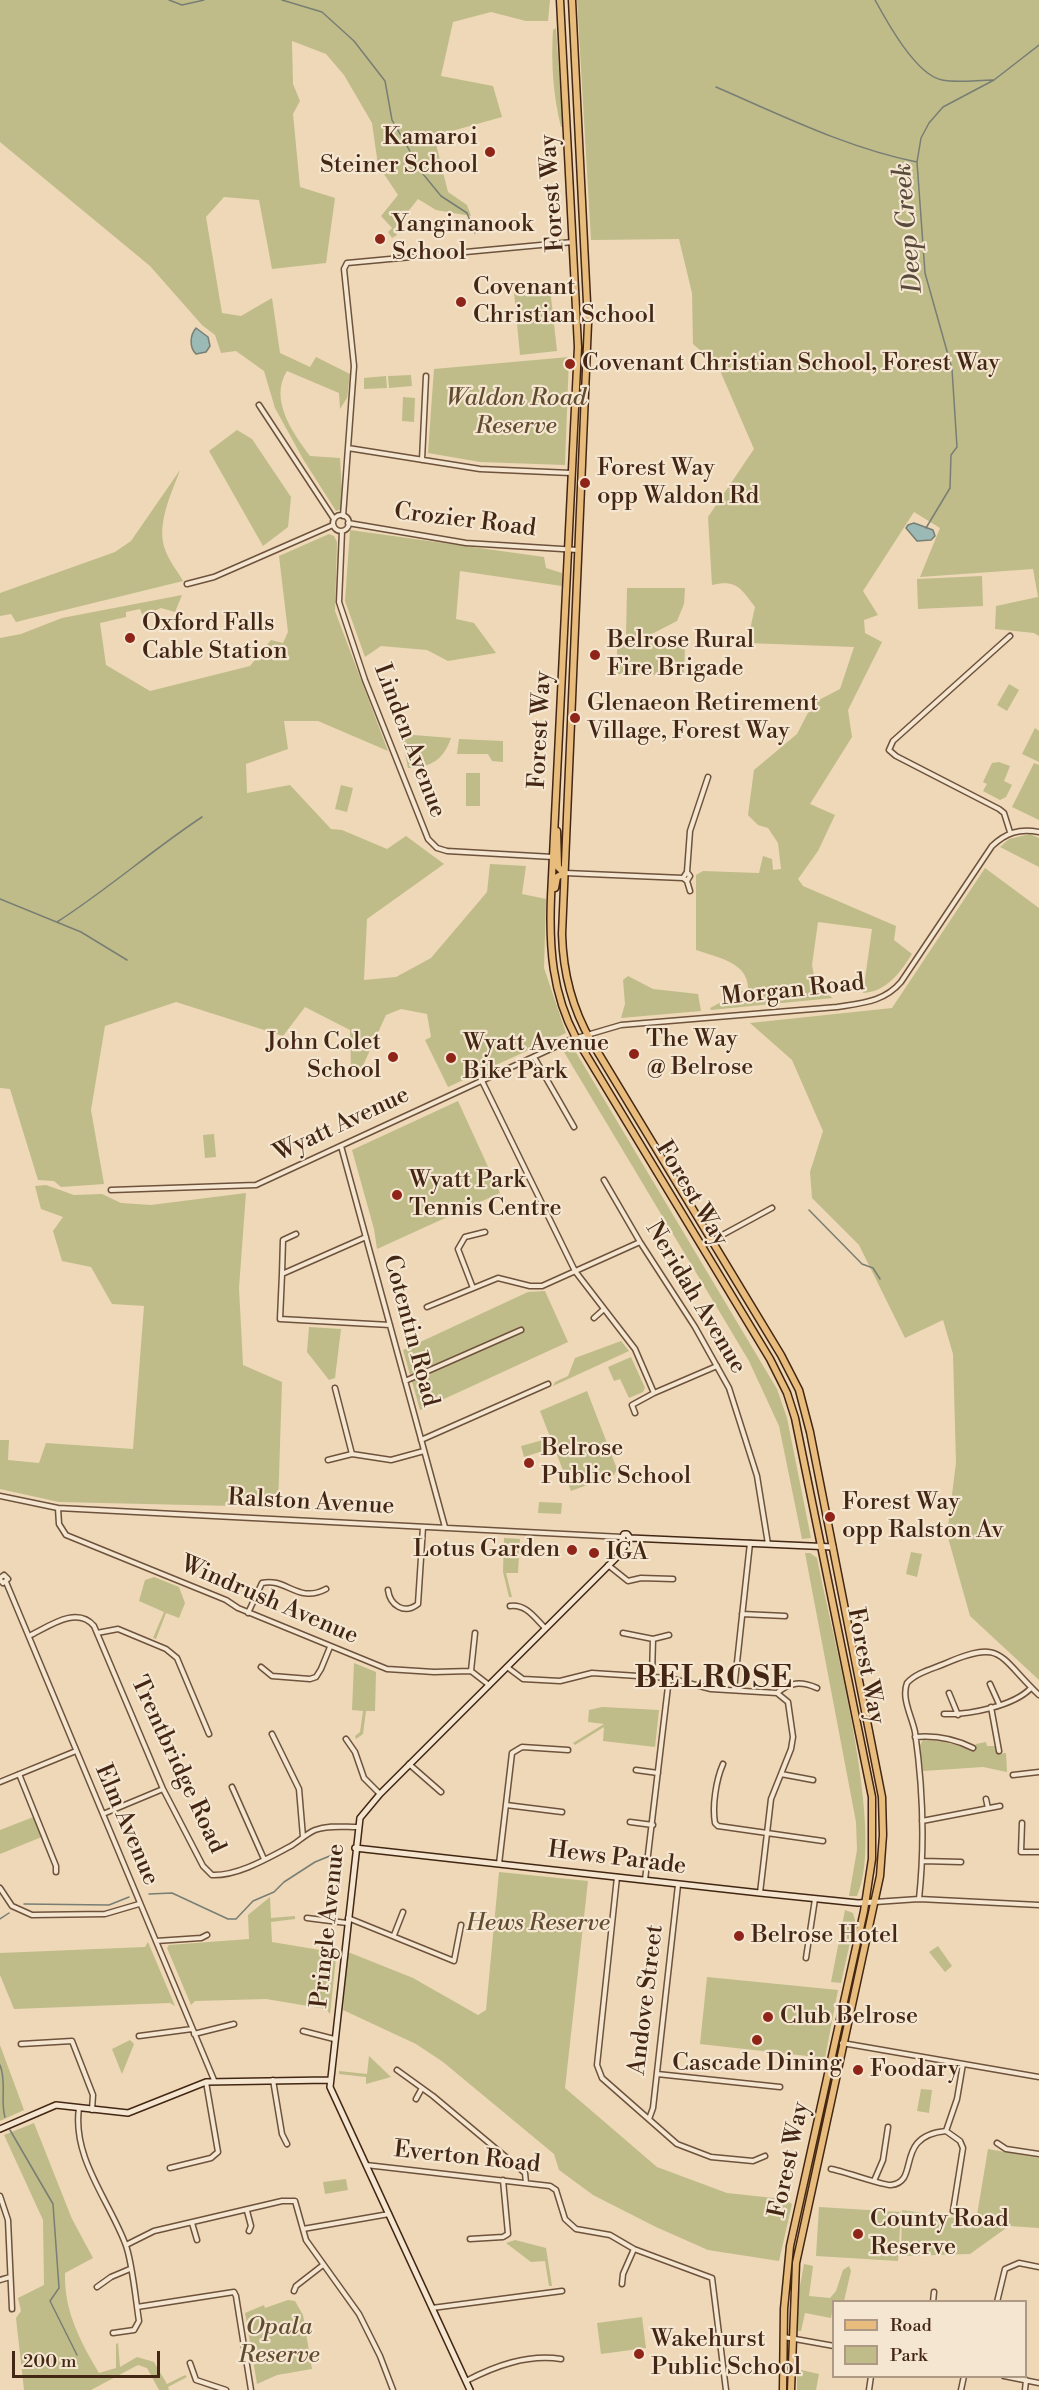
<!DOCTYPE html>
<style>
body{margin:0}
#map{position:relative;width:1039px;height:2390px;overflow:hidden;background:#eed8b7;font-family:"Libre Bodoni",serif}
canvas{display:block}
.legend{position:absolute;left:832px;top:2300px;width:195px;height:78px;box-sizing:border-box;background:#f4e6d0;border:2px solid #ad9984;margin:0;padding:8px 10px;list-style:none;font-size:18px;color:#432613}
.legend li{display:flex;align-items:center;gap:12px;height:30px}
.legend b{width:30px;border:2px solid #ad9984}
.scale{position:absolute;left:12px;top:2351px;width:148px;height:27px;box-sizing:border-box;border:3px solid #432613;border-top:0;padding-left:8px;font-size:18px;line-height:21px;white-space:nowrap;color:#432613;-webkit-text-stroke:4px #f4e6d0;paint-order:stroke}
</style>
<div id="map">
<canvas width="1039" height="2390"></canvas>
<ul class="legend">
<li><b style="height:8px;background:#e7bc7c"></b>Road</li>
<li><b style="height:16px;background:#bfbc89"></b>Park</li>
</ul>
<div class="scale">200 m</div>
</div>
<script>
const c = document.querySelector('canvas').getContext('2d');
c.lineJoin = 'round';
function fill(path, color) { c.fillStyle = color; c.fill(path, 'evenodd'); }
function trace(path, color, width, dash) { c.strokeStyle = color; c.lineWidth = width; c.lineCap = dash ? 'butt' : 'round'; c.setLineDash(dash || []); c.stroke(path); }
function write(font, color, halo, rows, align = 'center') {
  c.font = font + ' "Libre Bodoni",serif'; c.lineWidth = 4.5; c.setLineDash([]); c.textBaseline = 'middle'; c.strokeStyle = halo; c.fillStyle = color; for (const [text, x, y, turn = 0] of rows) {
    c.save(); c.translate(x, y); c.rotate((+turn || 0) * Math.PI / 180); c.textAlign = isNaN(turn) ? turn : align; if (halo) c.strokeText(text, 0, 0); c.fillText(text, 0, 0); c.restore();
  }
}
fill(new Path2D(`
 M0 0H550L548 21H526L491 12 453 22 441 76 493 86 502 117 434 136 448 192 467 205 471 216 436 210 418 199 394 229 397 235 392 238 388 232 392 228 381 216 398 195 378 165 372 123 344 75 326 54 292 41 293 84 300 101 293 114 300 187 335 198 326 263 272 269 259 200 224 197 206 217 222 313 241 316 272 298 280 353 310 367 316 357 350 374 347 398 340 409 339 393 287 371C269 399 292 432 310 456L340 458 343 509 336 511 303 459 275 408 264 371 236 351 221 353 215 335 202 325 150 266 0 142Z
 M577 0H1039V636L1034 633 995 629 996 606 1038 597 1033 569 920 577 940 528 914 512 863 591 878 615 864 620 865 633 882 642 848 710 852 737 810 804 835 815 818 851 798 879 803 886 896 926 894 940 912 954C900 973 886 992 863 993L872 929 818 922 812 965 816 987 833 998 711 1010 710 1008 748 988C748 962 716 957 696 950V875L703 871 759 873 763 856 772 859 773 870 781 869 778 843 768 828 758 825 748 815 754 770 797 734 813 703 840 689 854 647 747 643 755 607C741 588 736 579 712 585L708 517 754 449 718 366 693 344 692 293 679 239 591 240Z
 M556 28 563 127H561C553 95 551 62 553 30Z
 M550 288 557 351 520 355 514 292Z
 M569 357 565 465 480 462 428 453 434 369Z
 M411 375 412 386 389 388 388 376Z
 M386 376 387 388 364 389V378Z
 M403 397 415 398 414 422 402 421Z
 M237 430 252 439 291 497 288 527 263 546 209 451Z
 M180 470C171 495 155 526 166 552 170 562 178 572 183 581L16 622 11 614 0 616V593L115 552 131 541Z
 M350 530 544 557 546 568 562 573V586L460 571 456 619 474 623 496 653 448 661 427 650 381 646 365 657 345 601Z
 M329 534 334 536 337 542 335 611 388 751 318 721H284L288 749 246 764 247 793 290 785 331 829 342 830 387 849 406 836 444 864 367 919 364 980 396 977 431 958 487 892 490 864 526 866 522 894 546 899 544 968 566 1033 448 1087 425 1040 431 1037 427 1014 401 1009 386 1015 360 1072 351 1069 350 1030 305 1007 283 1036 176 1002 105 1026 91 1110 104 1184 61 1187 54 1181 38 1180 10 1089 0 1088V638L21 634 62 618 182 595 175 612 161 608 143 616 140 609 126 612V617L100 623 106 665 150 691 250 666 271 640 283 643 288 632 279 556Z
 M982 576 983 606 918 609 917 579Z
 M627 588H685L684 604 677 621 644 638 626 637Z
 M617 642 685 645 684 675 617 674Z
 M1009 684 1019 690 1007 711 997 705Z
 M1035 728 1039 731V762L1022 754Z
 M401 734 451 738C444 759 431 768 408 768Z
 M459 739 503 741V762L492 761 488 754H457Z
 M999 762 1010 766 1004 781 1012 785 1006 797 1000 800 983 791 987 784 983 782 992 763Z
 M1034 763 1039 765V820L1012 807Z
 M466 773H480V806H466Z
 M341 785 353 788 347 812 335 809Z
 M1030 834 1039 838V867L1000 847 1009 839Z
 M985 868 1039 908V1680L970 1616 947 1534 956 1463 953 1354 943 1320 905 1338 859 1245 812 1198 810 1172 823 1131 792 1060 750 1023 892 1008Z
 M628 976 653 989 698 994 701 1011 621 1018 625 1004 623 980Z
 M574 1049 777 1389 787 1418 811 1538 802 1539 779 1426 749 1361 564 1052Z
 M458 1101 500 1193 377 1249 374 1229 352 1150Z
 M214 1134 216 1157 205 1158 203 1135Z
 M46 1185 74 1195 102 1194 121 1203 151 1205 246 1193 239 1288 243 1365 282 1382 278 1507 59 1502 0 1489V1440H9L8 1460 39 1463 46 1443 133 1449 144 1306 112 1304 91 1267 62 1261 53 1231 63 1217 41 1209 35 1186Z
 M545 1291 568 1342 420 1410 403 1350 528 1292Z
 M309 1327 341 1329 335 1378 329 1380 307 1352Z
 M621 1341 629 1351 553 1386 555 1382 568 1376 575 1358Z
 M631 1357 645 1388 643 1392 629 1398 620 1379 614 1381 608 1367Z
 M587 1391 617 1469 614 1475 571 1491 540 1411Z
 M543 1440 546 1450 524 1457 521 1446Z
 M539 1502 562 1503 561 1514 538 1513Z
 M504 1538 520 1539 518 1573H506L512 1597H509L503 1572Z
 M911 1552 922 1554 917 1577 906 1574Z
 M805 1553H810L817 1558C831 1632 887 1833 857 1896H849L857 1850 856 1822Z
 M154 1577 179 1587 185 1603 179 1618 166 1613 156 1639 153 1638 164 1612 139 1601 145 1580Z
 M354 1663 376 1672 375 1711H366L363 1734 356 1739 355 1736 360 1732 363 1711 352 1710Z
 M602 1707 659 1710 655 1747 603 1741 604 1727 575 1745 573 1743 604 1724 588 1722 589 1710Z
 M923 1740C941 1741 957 1743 973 1752L976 1744 986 1742 987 1746H995L997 1754 1006 1753 1007 1772 983 1767 923 1771 920 1745Z
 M36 1816 44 1836 0 1854V1830Z
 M499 1872 588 1881 565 2088 657 2167 727 2193 783 2199 792 2204 779 2261 708 2250 656 2227 593 2195 559 2170 554 2154 443 2062 416 2044 343 2010 348 1952 413 1978 478 2015 486 2010Z
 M270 1897 271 1918 295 1916V1919L271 1922 272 1942 332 1952 337 1949 330 2014 326 2009 266 1999 195 2001 191 2005 167 1948 169 1945 249 1939 248 1915Z
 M845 1910 853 1913 855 1920 841 1983 831 1982Z
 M148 1942 175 2006 170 2003 14 2009 0 1975V1953L145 1947Z
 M938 1946 952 1966 945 1972 929 1952Z
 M707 1977 838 1990 825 2058 700 2044Z
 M130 2040 134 2044 122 2074 112 2049Z
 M0 2045 24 2110 0 2121Z
 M369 2056 391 2077 366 2084V2077L339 2074V2071L367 2074Z
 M921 2089 932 2090 929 2113 917 2111Z
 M34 2123 72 2219 93 2258 65 2273C64 2311 80 2341 99 2373L116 2368V2344L118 2343 120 2367 137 2357 154 2362 167 2384 185 2375 187 2377 168 2387 169 2390H159L147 2368 138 2365 91 2390H24L16 2318 21 2311 18 2298 44 2285 43 2220 4 2135Z
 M988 2149 1039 2158V2228L1009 2226 970 2254 901 2256 902 2210 976 2221Z
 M346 2179 348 2190 325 2194 323 2182Z
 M819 2207 901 2212 898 2261 816 2256Z
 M515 2240 546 2248 552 2286H549L545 2261 531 2262 506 2243Z
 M804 2264 813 2266 809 2296 830 2298 836 2291 843 2270 849 2266 851 2271 844 2301 834 2302 831 2318 805 2313 801 2331H798V2297Z
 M288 2300 295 2301 303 2315 312 2369 277 2375 257 2384 245 2313 264 2305 265 2308Z
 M642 2317 646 2348 601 2354 597 2323Z
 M797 2369 819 2374 816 2390H797Z`), '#bfbc89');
const water = new Path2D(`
 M196 328 208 337 210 346 206 352 196 354C189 347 190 335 196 328Z
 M914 523 933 530 935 536 931 540 917 541 906 528 908 525Z`);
fill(water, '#9bb9b5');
trace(water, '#787e74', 1.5);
trace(new Path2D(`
 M169 0 182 5 204 0
 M282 0 322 12 354 41 385 81 392 120 423 174 441 196 467 213 475 233
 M875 0C887 22 916 75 942 80 958 83 977 80 993 80
 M716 87C781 115 847 148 917 162
 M926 528 950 488 951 455 957 447 952 369 925 273 917 162 921 138 929 123 943 107 994 80 1039 45
 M0 899 81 932 127 960
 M57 922C107 890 152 850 202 817
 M809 1210 862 1264 873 1268 880 1279
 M149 1894 172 1893 228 1919H236L253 1901 274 1892 284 1882 315 1862 342 1851
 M24 1904 109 1905 129 1897
 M0 1919 9 1913
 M0 2065C7 2082 0 2101 5 2117
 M10 2130 53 2204 59 2288 50 2301 77 2355`), '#787e74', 1.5);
const street = new Path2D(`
 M259 405 334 519
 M348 448 480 469 571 473
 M422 460 426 376
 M333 523a8 8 0 1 1 16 0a8 8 0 1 1-16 0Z
 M343 516 354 366 344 269 347 263 573 242
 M348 523 466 543 578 550
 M342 531 339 602 365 680 428 839 437 848 447 851 553 857
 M187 584 214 577 333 525
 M1010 636 893 741 889 750 896 756 999 809 1004 813 1010 832
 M687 872 690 831 708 777
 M565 873 683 878
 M687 881 690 876 687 872 683 878 687 881 690 891
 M534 1057 574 1127
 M482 1081 575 1271 635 1349 654 1393
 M341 1146 445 1527
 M604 1180 640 1242 695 1327 729 1388 757 1476 768 1544
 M111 1190 256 1185 570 1040 621 1025 837 1007C862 1003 884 1002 901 982L992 846C1006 833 1019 828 1039 832
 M366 1237 282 1274 280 1319 390 1325
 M702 1246 772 1208
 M282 1274 283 1240 296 1234
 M473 1288 458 1249 465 1237 485 1232
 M427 1307 498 1278 530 1286H542L640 1242
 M594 1318 604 1309
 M405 1381 521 1330
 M335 1388 352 1454 391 1460 424 1451
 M635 1413 632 1405 654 1393 717 1366
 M421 1440 548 1384
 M328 1460 352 1454
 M0 1496 58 1508 622 1537
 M58 1508 59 1524 66 1535 226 1600 238 1608 387 1669 434 1672 471 1671 489 1685
 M608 1565 628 1581 641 1578 673 1579
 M0 1578 4 1575 8 1579 3 1583 0 1580
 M6 1582 214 2080
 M388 1590C390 1605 404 1615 418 1604L423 1527
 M510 1606C526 1604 534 1617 545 1628
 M248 1613 262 1583C286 1577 298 1604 326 1589
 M742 1614 785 1616
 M97 1633 118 1629 166 1649 177 1658 209 1734
 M623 1633 653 1639 669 1635
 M29 1636C48 1627 77 1605 94 1626L163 1789 203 1866 212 1875C238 1876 268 1858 291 1846 299 1841 306 1834 315 1830 328 1825 343 1827 357 1827
 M261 1667 272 1676 310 1679 316 1677 321 1669 330 1647
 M507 1667 523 1679 560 1681 592 1673 669 1678 711 1689 777 1693 788 1702 793 1737 791 1749 771 1799 760 1893
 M471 1671 475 1633
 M652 1676 653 1639
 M990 1684 999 1704
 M734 1690 750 1543
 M777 1693C790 1682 801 1681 817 1688
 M949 1693 958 1715
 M991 1707 999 1751
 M944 1714C969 1715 1014 1706 1031 1688
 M272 1734 299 1789 303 1837
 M915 1737C936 1735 955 1739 973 1748
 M346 1739 355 1752 364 1778 380 1794
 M409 1764 441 1792
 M723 1764C716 1780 712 1806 715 1823L718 1826 823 1841
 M636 1770 658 1773
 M19 1774 56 1866V1872
 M781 1774 813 1780
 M1013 1775 1039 1772
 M0 1782 76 1751
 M232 1787 264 1859
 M986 1799 988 1808
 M506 1805 562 1812
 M103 1814 163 1789
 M922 1821 1000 1806
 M630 1822 653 1825
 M1022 1823 1021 1852H1039
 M923 1861 961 1862
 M499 1864 512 1753 522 1747 568 1750
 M617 1877 597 2065 602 2078 677 2144 711 2157 753 2161 765 2156
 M645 1880 669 1678
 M0 1888 12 1906 32 1915 105 1914 139 1904
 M919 1899C925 1843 923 1788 915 1732 912 1717 901 1698 907 1683 916 1673 932 1669 944 1664 1003 1638 998 1656 1039 1695
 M875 1902 919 1899 1039 1905
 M307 1918 347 1923
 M348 1918 454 1961 461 1925
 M394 1935 403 1912
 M156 1941 201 1938 207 1935
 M806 1958 815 1899
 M303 2031 334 2039
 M194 2034 234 2024
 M139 2036 192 2029
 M842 2043 1039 2077
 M21 2044 72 2041 93 2095 92 2110
 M397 2070 433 2096 525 2173 526 2183
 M657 2074 780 2087
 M273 2080 282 2134 287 2144
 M416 2099 422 2088
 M79 2108C72 2157 108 2199 125 2243 132 2259 136 2302 139 2321L134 2330 113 2333
 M649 2119 653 2108 678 1885
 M946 2131 957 2099 963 2064
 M997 2143 1006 2149 1039 2154
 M366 2165 550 2186 556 2190 565 2219 576 2229 610 2235 634 2249 712 2278 726 2390
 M170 2168 211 2158 218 2152 206 2082
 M831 2169C843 2171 885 2186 891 2185 921 2182 893 2136 946 2131L960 2141 963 2148 953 2211
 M874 2181 883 2160 888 2127
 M0 2196 8 2220 12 2309
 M247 2211 251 2226 249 2231
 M192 2223 197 2240
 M303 2229 389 2214
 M470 2239 503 2237 508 2234 503 2180
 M126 2245 154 2231 282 2201H295L306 2240 359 2314 380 2356 393 2390
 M0 2280 10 2277
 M622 2284 623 2274 634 2249
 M97 2287 111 2277 130 2269
 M294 2291 296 2286 323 2265
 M933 2302 934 2292
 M997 2302 1005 2269 1019 2263 1039 2267
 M137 2307 234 2292 236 2296 251 2390
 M432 2308 562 2291
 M784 2337 834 2346
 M190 2363 196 2380 226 2390
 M1004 2376 1039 2383
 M466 2381C495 2366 527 2354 561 2359
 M869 2390 871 2376
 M961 2390 964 2376
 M1025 2390 1026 2380`);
const secondary = new Path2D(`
 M625 1542 622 1539 624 1534H627L630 1538
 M355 1848 760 1893 858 1903 875 1902
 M0 2129 56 2105 128 2113 206 2082 329 2080
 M470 2390 330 2087 360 1818 380 1794 619 1555 630 1538 833 1547`);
const primary = new Path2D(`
 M560 0 578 347 551 897C549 947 552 993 576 1038L770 1359 787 1393 795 1418 872 1797V1859L864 1911 790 2246 784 2309 783 2390
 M572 0 588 323 562 934C563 973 572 1008 591 1041L781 1355 799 1390 810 1432 882 1797 883 1835 880 1876 796 2263 791 2390
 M557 831 558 867 564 873
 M555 888 557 877 564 873`);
trace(street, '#6e523c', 7);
trace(secondary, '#432613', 8);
trace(primary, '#432613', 9);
trace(street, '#f4e6d0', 4);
trace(secondary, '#f4e6d0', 5);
trace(primary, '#e7bc7c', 6);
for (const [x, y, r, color] of [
 [490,152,6,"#8f2418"],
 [380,239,6,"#8f2418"],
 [461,302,6,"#8f2418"],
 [570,364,6,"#8f2418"],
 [585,483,6,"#8f2418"],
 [130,638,6,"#8f2418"],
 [595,655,6,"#8f2418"],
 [575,718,6,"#8f2418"],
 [634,1054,6,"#8f2418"],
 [393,1057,6,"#8f2418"],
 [451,1058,6,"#8f2418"],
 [397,1195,6,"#8f2418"],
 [529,1463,6,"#8f2418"],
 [830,1517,6,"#8f2418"],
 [572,1550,6,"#8f2418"],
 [594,1553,6,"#8f2418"],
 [739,1936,6,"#8f2418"],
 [768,2017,6,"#8f2418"],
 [757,2040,6,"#8f2418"],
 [858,2070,6,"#8f2418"],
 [858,2234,6,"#8f2418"],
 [639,2354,6,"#8f2418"]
]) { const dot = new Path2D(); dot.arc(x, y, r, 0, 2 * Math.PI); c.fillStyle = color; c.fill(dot); trace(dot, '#f4e6d0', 2); }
write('24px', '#432613', '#f4e6d0', [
 ["Kamaroi",478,138,"right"],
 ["Steiner School",478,166,"right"],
 ["Yanginanook",392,225],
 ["School",392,253],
 ["Covenant",473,288],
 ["Christian School",473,316],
 ["Covenant Christian School, Forest Way",582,364],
 ["Forest Way",597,469],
 ["opp Waldon Rd",597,497],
 ["Oxford Falls",142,624],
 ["Cable Station",142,652],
 ["Belrose Rural",607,641],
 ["Fire Brigade",607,669],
 ["Glenaeon Retirement",587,704],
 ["Village, Forest Way",587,732],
 ["The Way",646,1040],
 ["@ Belrose",646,1068],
 ["John Colet",381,1043,"right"],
 ["School",381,1071,"right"],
 ["Wyatt Avenue",463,1044],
 ["Bike Park",463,1072],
 ["Wyatt Park",409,1181],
 ["Tennis Centre",409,1209],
 ["Belrose",541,1449],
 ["Public School",541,1477],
 ["Forest Way",842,1503],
 ["opp Ralston Av",842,1531],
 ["Lotus Garden",560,1550,"right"],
 ["IGA",606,1553],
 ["Belrose Hotel",751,1936],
 ["Club Belrose",780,2017],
 ["Cascade Dining",757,2064,"center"],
 ["Foodary",870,2070],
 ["County Road",870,2220],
 ["Reserve",870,2248],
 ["Wakehurst",651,2340],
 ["Public School",651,2368]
], 'left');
write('24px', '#432613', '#f4e6d0', [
 ["Forest Way",553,193,-94],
 ["Crozier Road",465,521,7],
 ["Forest Way",541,730,-87],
 ["Linden Avenue",409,741,69],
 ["Morgan Road",793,991,-6],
 ["Wyatt Avenue",342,1125,-25],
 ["Forest Way",691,1194,59],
 ["Neridah Avenue",695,1298,59],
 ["Cotentin Road",410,1331,75],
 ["Ralston Avenue",311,1503,3],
 ["Windrush Avenue",269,1601,23],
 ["Forest Way",865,1666,79],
 ["Trentbridge Road",177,1765,65],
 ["Elm Avenue",126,1825,67],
 ["Hews Parade",617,1859,7],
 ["Pringle Avenue",329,1926,-84],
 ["Andove Street",647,2000,-83],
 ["Everton Road",467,2158,6],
 ["Forest Way",790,2160,-78]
]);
write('italic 24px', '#624c30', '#f4e6d0', [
 ["Waldon Road",516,399],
 ["Reserve",516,427],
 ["Hews Reserve",538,1924],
 ["Opala",279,2328],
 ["Reserve",279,2356]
]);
write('italic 26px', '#594b3c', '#f4e6d0', [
 ["Deep Creek",909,228,-95]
]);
c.letterSpacing = '1.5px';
write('bold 30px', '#432613', '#f4e6d0', [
 ["BELROSE",714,1680]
]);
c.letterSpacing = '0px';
</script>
